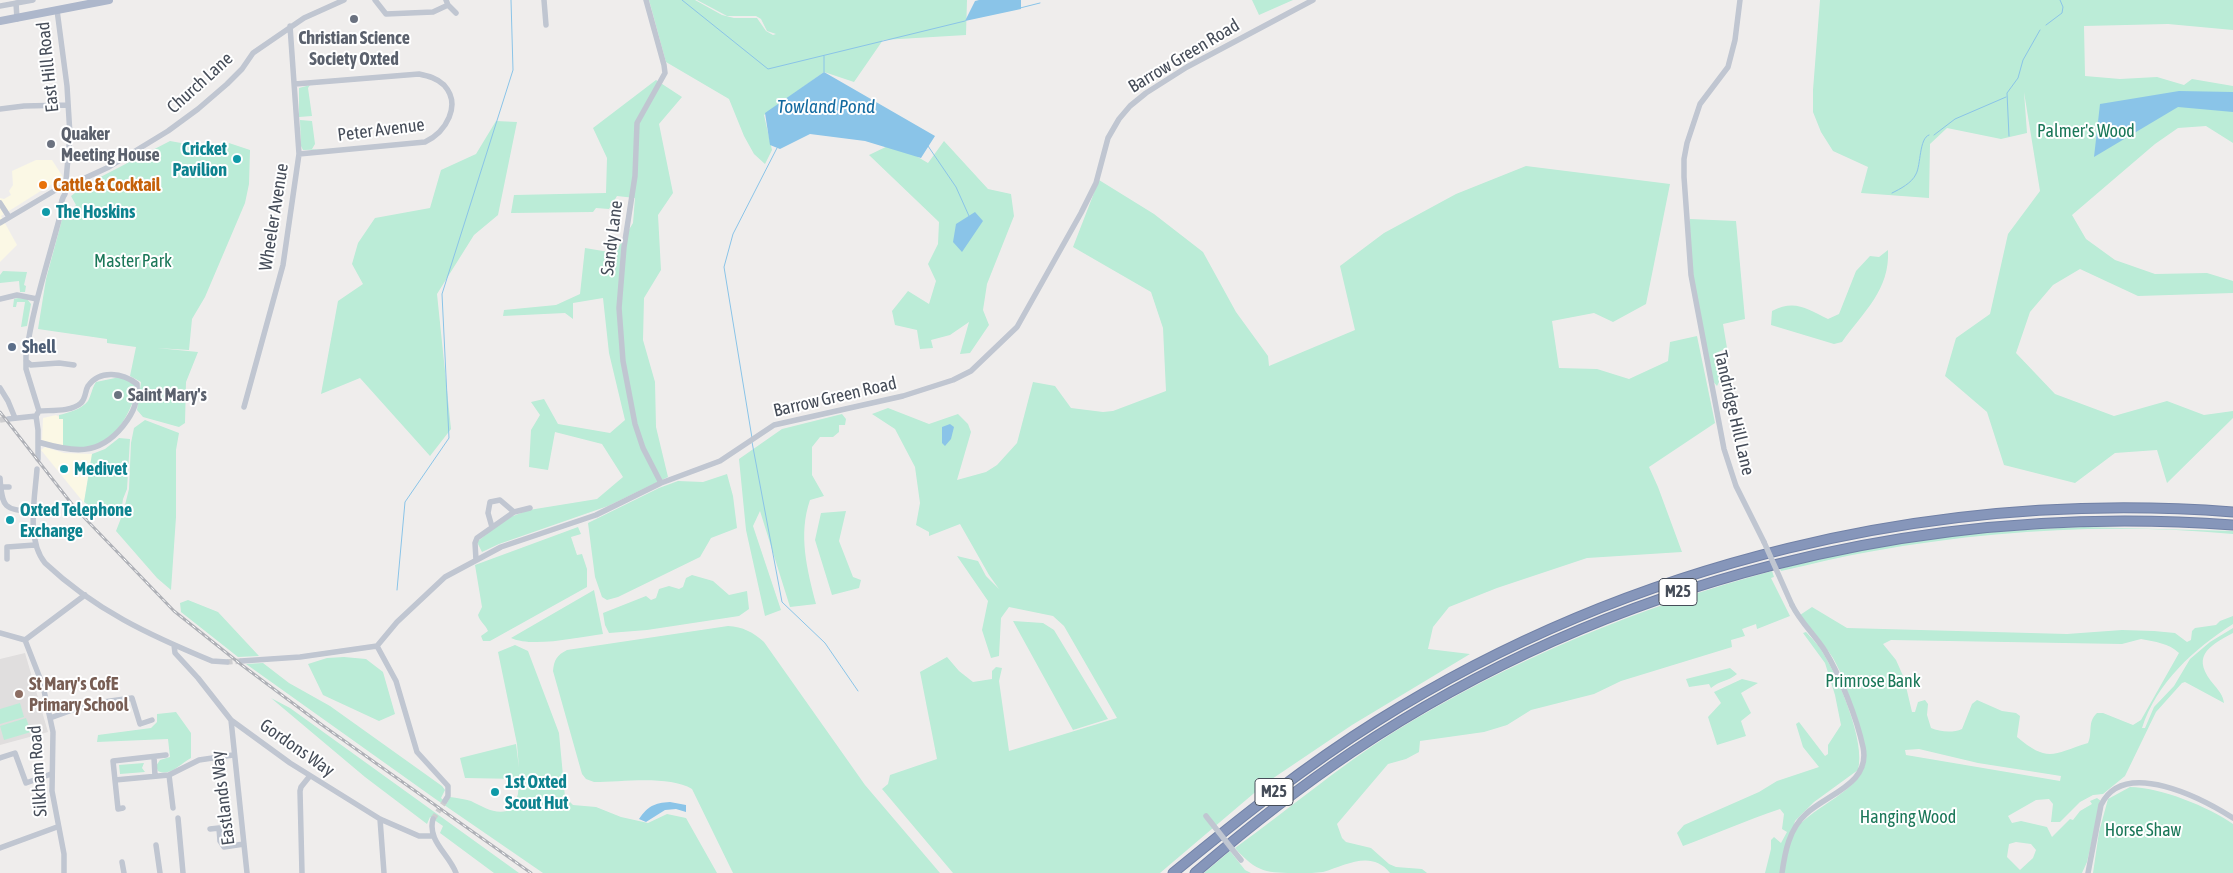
<!DOCTYPE html>
<style>
body{margin:0}
canvas{display:block;background:#efedec}
</style>
<canvas width="2233" height="873"></canvas>
<script>
const c = document.querySelector('canvas').getContext('2d');
c.lineJoin = 'round';
function fill(path, color) { c.fillStyle = color; c.fill(path, 'evenodd'); }
function trace(path, color, width, dash) { c.strokeStyle = color; c.lineWidth = width; c.lineCap = dash ? 'butt' : 'round'; c.setLineDash(dash || []); c.stroke(path); }
function write(font, color, halo, rows, align = 'center') {
  c.font = font + ' "Asap Condensed",sans-serif'; c.lineWidth = 4; c.setLineDash([]); c.textBaseline = 'middle'; c.strokeStyle = halo; c.fillStyle = color; for (const [text, x, y, turn = 0] of rows) {
    c.save(); c.translate(x, y); c.rotate((+turn || 0) * Math.PI / 180); c.textAlign = isNaN(turn) ? turn : align; if (halo) c.strokeText(text, 0, 0); c.fillText(text, 0, 0); c.restore();
  }
}
fill(new Path2D(`
 M36 160H52L63 177 1 216 17 245 0 262V198L4 199 11 195 9 191 13 185 12 171Z
 M56 415 63 419V448L42 440 43 418Z
 M45 447 64 453 92 454 84 503 41 450Z`), '#fbf8e5');
fill(new Path2D(`
 M25 653 48 732 0 745V659Z`), '#e0dede');
fill(new Path2D(`
 M649 0H695L722 15 734 18H757L766 31 773 35 776 34 767 31 761 19 756 16H727L697 0H967L966 35 883 40 854 82 824 72 764 115 772 150 765 164 754 154 744 136 729 99 666 62Z
 M1252 0H1293L1259 15Z
 M1820 0H2233V30L2168 24 2084 26 2085 76 2120 79 2157 77 2184 85 2192 79 2233 86V143L2206 126 2178 128 2155 144 2072 215 2086 239 2115 260 2155 274 2207 273 2233 281V293L2138 296 2080 269 2053 285 2030 312 2016 353 2055 394 2114 416 2167 401 2204 415 2233 411V418L2167 483 2157 450 2115 453 2075 483 2004 465 1987 412 1945 376 1956 338 1990 314 2008 234 2040 191 2024 92 2027 133 2001 139 1947 128 1930 144 1929 198 1861 193 1868 167 1833 151 1821 132 1813 112V90Z
 M656 80 682 97 659 124 673 193 658 215 661 270 644 298 643 340 655 382 656 427 668 477 608 506 499 544 482 552 477 542 505 519 529 510 597 499 623 477 602 444 555 432 548 470 529 467 531 430 540 415 531 402 544 399 558 424 610 433 625 420 609 353 603 298 573 303V319L565 313 503 316 504 310 556 305 580 294 585 248 615 253 633 223 635 198 617 196 609 209 596 208 593 212 511 213 514 195 606 193 607 158 593 128Z
 M310 85 308 88 312 116 299 117V88Z
 M300 120 312 121 315 144 312 149H332L303 150 301 146Z
 M496 121 517 122 498 215 474 235 437 294 451 429 430 456 360 378 321 394 338 301 363 284 352 264 358 243 375 218 430 208 441 170 476 154Z
 M170 141 226 151 229 143 250 150 249 184 245 203 205 297 192 319 189 350 157 348 198 352 186 382 185 423 179 427 143 417 137 410 141 382 130 376 136 347 107 343V339L38 329 46 279 63 216 66 210 72 209 76 205 71 196 85 185Z
 M944 141 988 189 1011 194 1014 216 987 284 983 310 989 325 970 353 960 354 969 322 950 335 931 340 933 348 920 349 917 330 895 325 892 311 908 291 929 304 936 281 928 264 938 244 939 222 869 155 894 143 928 163Z
 M1526 166 1670 184 1646 304 1613 322 1594 313 1552 321 1559 368 1597 369 1629 379 1668 361 1670 342 1697 336 1715 423 1649 467 1658 487 1682 552 1587 558 1497 588 1449 607 1433 627 1428 649 1470 654 1352 725 1266 783 1160 873H953L882 789 888 784 890 775 937 759 920 672 947 657 959 671 973 682 992 679V671L996 667 1002 668 999 681 1009 751 1117 718 1064 626 1053 616 1009 607 1001 618 999 656 991 658 982 630 988 601 957 556 978 561 986 576 999 589 989 575 960 524 929 536V532L916 525 920 503 915 467 895 429 872 414 888 408 929 424 958 414 968 424 971 432 957 480 986 472 997 465 1017 443 1033 382 1055 386 1071 408 1103 412 1113 411 1166 391 1163 328 1151 292 1073 247 1099 180 1154 214 1203 252 1236 312 1268 356 1269 366 1355 330 1340 266 1384 233 1456 194Z
 M1690 219 1736 221 1745 319 1723 324 1727 348 1716 353 1724 372 1717 386 1711 379C1702 326 1689 273 1690 219Z
 M1888 250C1890 290 1864 311 1842 342L1834 344 1771 325 1772 311C1795 299 1807 309 1828 319L1839 314 1856 271 1870 256 1879 257Z
 M3 271 27 272 24 285 26 286 25 292H20L19 281 0 283V275Z
 M18 298 27 299 31 304 27 326 21 327 25 302H17L16 307H13L14 299Z
 M120 377 134 383 137 391C130 411 119 436 98 444 87 449 74 448 63 448V419H59V415C68 413 82 409 88 401 91 396 92 388 96 382Z
 M842 414 846 419 845 425H839V432L833 437H820L812 447V475L824 496 810 500C798 535 807 569 816 604L790 607 760 511 753 526 781 610 765 616 746 530 739 459 782 429Z
 M145 420 179 433 176 450V517L171 590 157 578 116 531 123 513 129 489 131 443 134 428Z
 M119 438 130 439 127 489 123 499 121 513 105 516 84 502 92 454 105 449Z
 M727 474 733 496 737 528 711 538 700 557 618 597 607 600 602 597 595 577 588 523 659 488 678 481 703 482Z
 M846 511 839 541 853 577 861 580 859 588 832 595 815 540 821 513Z
 M578 527 581 534 571 537 577 555 582 554 587 569V587L490 641H483L481 636 488 631C485 624 480 622 478 615L482 607 475 565Z
 M2084 527 2233 531V534C2113 523 1992 530 1874 551 1843 556 1812 564 1781 571L1780 569C1806 562 1831 555 1858 550 1932 535 2008 530 2084 527Z
 M1772 571 1774 577 1771 578 1790 616 1757 629 1756 624 1742 629 1745 636 1731 640 1732 647 1621 681 1594 694 1531 710 1507 725 1484 732 1420 741 1419 752 1406 759 1388 764 1337 824 1342 838 1346 842 1371 848 1389 864 1396 867 1422 869 1427 873H1390C1371 849 1345 866 1323 872 1316 873 1307 873 1299 873 1267 873 1257 873 1235 848 1288 810 1338 767 1394 732 1510 660 1640 607 1772 571Z
 M692 575 713 581 729 595 747 591 749 609 739 616 647 630 609 633 605 625 603 613 646 596 651 600 656 598 659 589 669 586 679 589 683 587 686 578Z
 M594 590 603 634C578 637 533 648 511 638Z
 M188 600 218 612 259 656 238 657 181 612 180 603Z
 M1812 607 1847 628 2067 634 2122 630 2154 631 2175 633 2187 642 2191 640 2192 631 2195 628 2216 625 2220 621 2233 616V624C2194 649 2157 682 2142 728H2145L2154 707 2174 686 2190 659 2210 642 2233 628V633C2207 647 2190 657 2215 686 2219 691 2223 695 2224 703L2185 682 2182 683 2156 712 2125 776 2103 794 2093 795 2080 802 2060 822H2051L2053 804 2049 799 2036 800 2008 816 2012 823 2021 821 2047 827 2052 837 2070 819 2073 820 2080 811 2092 804 2090 801 2097 798 2101 801 2087 862 2082 873H1784C1786 859 1789 841 1797 828 1812 807 1864 789 1865 761 1856 727 1851 689 1833 658 1823 642 1810 630 1800 615ZM2141 639C2155 642 2169 643 2179 653L2141 720 2133 725 2103 713H2097C2087 722 2093 732 2088 743 2053 754 2048 763 2017 737L2020 716 2016 713 2002 711 1977 700 1972 704 1962 729C1953 733 1940 732 1931 728L1927 715 1928 704 1925 700 1918 702 1915 712H1912L1904 678 1896 660 1883 644 1891 640 2122 644ZM1919 749 1978 763 2061 776 2060 781 1906 755 1905 750ZM2016 842 2031 844 2036 850 2033 858 2020 870 2007 857 2009 844Z
 M1013 621 1043 623 1054 630 1108 719 1073 730Z
 M728 626C743 627 753 632 764 642L865 785 940 873H733L692 789C669 775 622 782 594 782L586 779 582 774 553 671C554 660 557 655 567 650Z
 M1806 632C1812 639 1819 645 1823 653 1838 677 1866 742 1858 770L1814 802 1795 821 1780 873H1765L1771 849V840L1774 837 1781 843 1787 832 1782 829 1784 814 1780 809C1747 820 1715 834 1683 846L1677 833 1684 825 1759 792 1777 781 1819 767 1803 747 1796 724 1799 722 1825 756 1828 754V745L1841 725 1835 695 1825 663 1803 633Z
 M515 645 528 651 559 733 565 797 573 805 596 807 621 817 648 823 667 814 686 818 717 873H543L434 798 246 664 263 663 289 683 330 706 442 786 445 790 441 798 447 803 450 797C457 798 465 799 471 801 485 808 497 816 513 809L518 794 519 779 465 778 460 758 516 744 519 768 517 744 498 652Z
 M344 657 366 659 383 672 395 714 379 721 323 695 308 664 327 658Z
 M1730 668 1737 674C1729 681 1719 681 1711 688L1709 684 1689 687 1686 679Z
 M1742 679 1758 683 1741 693 1751 713 1741 721 1746 736 1717 745 1708 717 1721 703 1714 692Z
 M271 698 290 708 519 873H494L440 833 443 826 430 817 427 824 365 777Z
 M20 703 24 717 0 724V709Z
 M176 712 191 733V758C180 764 170 777 158 771L156 766 160 760 170 757 168 739 97 742 98 735 151 728 157 722V714Z
 M26 718 31 732 4 740 0 726Z
 M144 763 142 768 145 772 120 774 119 765Z
 M2130 787C2160 787 2209 807 2233 824V873H2093L2099 832 2108 799Z
 M1230 851 1245 870 1251 873H1204Z`), '#bbecd7');
fill(new Path2D(`
 M979 0H1021V9L965 21 975 1Z
 M824 72 935 136 921 158 865 141 810 134 780 149 770 145 765 113Z
 M2179 91 2233 92V112L2178 107 2094 157 2100 104Z
 M975 212 983 221 962 252 953 242 956 224Z
 M950 424 954 427 951 439 945 446 942 443V427Z
 M670 802 686 805V812L676 809 665 810 646 822 639 819C648 806 654 803 670 802Z`), '#8ac4e8');
trace(new Path2D(`
 M682 0 768 69 965 21
 M1020 8 1040 3
 M2046 25 2062 13 2063 7 2060 0
 M824 72V56
 M1934 135 1955 119 2006 97
 M2009 136 2007 93 2018 78 2023 60 2040 30
 M928 146 956 187 969 216
 M1892 193C1900 189 1912 183 1916 174 1921 165 1919 138 1929 135
 M752 438 724 267 733 234 777 148
 M752 442 782 602 825 643 858 691
 M397 590 405 502 449 438 442 294 513 70 511 0`), '#8ac4e8', 1);
trace(new Path2D(`
 M0 420 8 419
 M227 662 241 661
 M433 819 445 801`), '#cdcdcf', 5.5, [5.5, 3]);
const highway = new Path2D(`
 M1173 873C1239 819 1305 766 1377 721 1631 562 1934 489 2233 512
 M1195 873C1245 830 1297 789 1352 752 1611 579 1923 502 2233 525`);
trace(highway, '#7181a6', 11);
trace(new Path2D(`
 M375 0 386 14 433 12 448 5
 M446 0 448 5 456 13
 M544 0 546 25
 M646 0 664 65 665 73 637 123 635 176 624 247 619 308 623 361 635 424 643 448 661 483
 M1740 0 1735 40 1728 67 1700 104 1687 143 1684 159V177L1691 275 1724 449 1736 486 1764 542
 M16 3 17 19
 M0 6 33 0
 M57 10 67 86 70 135 66 181
 M295 84 419 74C428 76 437 78 444 85 462 105 446 132 425 142L299 154
 M0 109 24 106 68 105
 M72 184 109 167 168 131 198 109 227 84 242 69 253 53 304 18 344 0
 M0 203 9 217
 M0 223 59 188
 M0 299 17 295 37 299
 M26 361 31 365 59 363 74 365
 M0 388 8 401 15 418
 M244 407 283 265 299 154 290 26
 M36 416 39 411 26 369V356C32 310 47 265 59 220 61 211 59 202 65 194
 M36 416 38 430V459
 M8 419 36 416
 M38 442C73 452 98 457 123 426 134 412 138 402 137 384 123 373 100 369 88 386 85 391 86 398 81 403 71 412 51 410 39 411
 M37 469C35 497 26 540 45 563 95 610 149 635 212 661L227 662
 M0 478C2 510 5 509 35 512
 M1 487H9
 M492 527 488 513 490 502 500 500 514 512
 M7 559V547L35 545
 M476 560 475 543 477 538 514 512 530 508
 M0 633 25 640 85 595
 M25 640 43 686 53 732 52 791 64 854V873
 M174 645 175 653 198 678 231 720 290 763 380 819 419 836H433
 M377 646 396 681 417 752 448 786V796L445 801
 M241 661 300 657 377 646 397 622 445 577 501 547 596 515 661 483 720 461 774 425 903 396 953 380 971 371 1017 327 1081 213 1096 183 1108 138 1119 119 1130 106 1146 93 1187 67 1313 0
 M50 718 89 704 132 698 140 724 152 720
 M231 720 247 873
 M154 757 155 776
 M0 758 15 753 26 783 51 774
 M169 775 173 808
 M115 780 169 775 199 760 233 755
 M123 808 118 809 113 761 166 755
 M178 818 183 873
 M380 819 384 873
 M433 819C427 841 449 854 456 873
 M210 829 219 828 220 841 224 847 244 844
 M156 845 160 873
 M0 848 57 827
 M1232 849 1241 860
 M122 862 124 873
 M302 873 300 791 301 787 309 777
 M1782 873C1785 852 1789 829 1806 814 1827 794 1871 784 1863 747 1857 719 1840 675 1825 651 1815 635 1801 623 1792 605
 M2088 873 2101 805C2124 757 2203 799 2233 818`), '#c0c6d1', 5.5);
trace(new Path2D(`
 M0 21 109 0`), '#adb7cb', 8);
trace(highway, '#8696ba', 9);
const rail = new Path2D(`
 M0 412 75 508 174 611 243 666 322 725 531 873`);
trace(rail, '#afb1b7', 3);
trace(rail, '#fff', 1, [4]);
trace(new Path2D(`
 M1764 542 1792 605
 M1206 816 1232 849`), '#c0c6d1', 5.5);
for (const [x, y, r, color] of [
 [354,19,5,"#6b7280"],
 [51,144,5,"#6b7280"],
 [237,159,5,"#0f9aa8"],
 [43,185,5,"#e8710a"],
 [46,212,5,"#0f9aa8"],
 [12,347,5,"#5c6f8a"],
 [118,395,5,"#6b7280"],
 [64,469,5,"#0f9aa8"],
 [10,520,5,"#0f9aa8"],
 [19,694,5,"#8d6e63"],
 [495,792,5,"#0f9aa8"]
]) { const dot = new Path2D(); dot.arc(x, y, r, 0, 2 * Math.PI); c.fillStyle = color; c.fill(dot); trace(dot, '#fff', 2); }
for (const [x, y, w] of [
 [1678,592,38],
 [1274,792,38]
]) { const box = new Path2D(); box.roundRect(x - w / 2, y - 13.5, w, 27, 4); c.fillStyle = '#fff'; c.fill(box); trace(box, '#464d59', 1); }
write('bold 16px', '#464d59', null, [
 ["M25",1678,592],
 ["M25",1274,792]
]);
write('bold 18px', '#5b616d', '#fff', [
 ["Christian Science",354,38,"center"],
 ["Society Oxted",354,59,"center"],
 ["Quaker",61,134],
 ["Meeting House",61,155],
 ["Saint Mary's",128,395]
], 'left');
write('18px', '#464d59', '#fff', [
 ["Barrow Green Road",1184,56,-31],
 ["East Hill Road",48,67,-96],
 ["Church Lane",200,83,-42],
 ["Peter Avenue",381,130,-7],
 ["Wheeler Avenue",274,217,-81],
 ["Sandy Lane",612,238,-83],
 ["Barrow Green Road",835,397,-13],
 ["Tandridge Hill Lane",1734,413,77],
 ["Gordons Way",297,748,35],
 ["Silkham Road",38,771,-94],
 ["Eastlands Way",223,798,-97]
]);
write('18px', '#1a7758', '#fff', [
 ["Palmer's Wood",2086,131],
 ["Master Park",133,261],
 ["Primrose Bank",1873,681],
 ["Hanging Wood",1908,817],
 ["Horse Shaw",2143,830]
]);
write('bold 18px', '#0d838f', '#fff', [
 ["Cricket",227,149,"right"],
 ["Pavilion",227,170,"right"],
 ["The Hoskins",56,212],
 ["Medivet",74,469],
 ["Oxted Telephone",20,510],
 ["Exchange",20,531],
 ["1st Oxted",505,782],
 ["Scout Hut",505,803]
], 'left');
write('bold 18px', '#c56008', '#fff', [
 ["Cattle & Cocktail",53,185]
], 'left');
write('bold 18px', '#4e5e75', '#fff', [
 ["Shell",22,347]
], 'left');
write('bold 18px', '#785e54', '#fff', [
 ["St Mary's CofE",29,684],
 ["Primary School",29,705]
], 'left');
write('italic 19px', '#126aa0', '#fff', [
 ["Towland Pond",826,107]
]);
</script>
